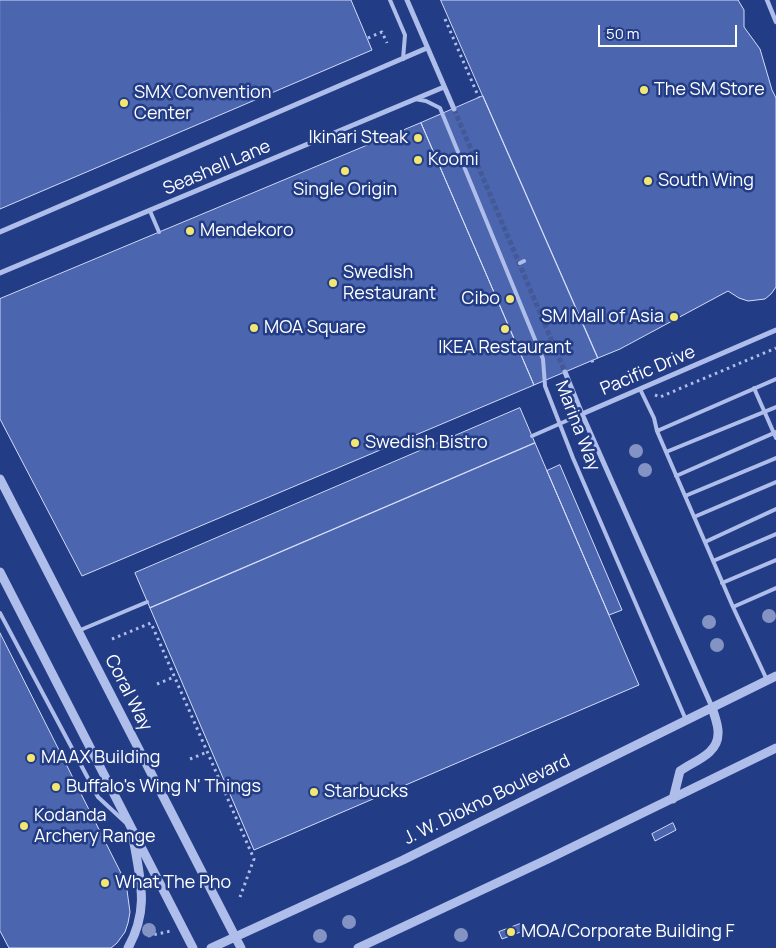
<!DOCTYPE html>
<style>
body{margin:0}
#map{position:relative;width:776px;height:948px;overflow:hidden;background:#233c86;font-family:Manrope,sans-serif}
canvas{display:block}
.scale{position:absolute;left:598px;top:25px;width:139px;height:22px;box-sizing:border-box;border:2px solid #fff;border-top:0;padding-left:6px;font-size:15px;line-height:18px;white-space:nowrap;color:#fff;-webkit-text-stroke:4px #233c86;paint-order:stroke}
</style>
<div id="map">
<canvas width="776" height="948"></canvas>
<div class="scale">50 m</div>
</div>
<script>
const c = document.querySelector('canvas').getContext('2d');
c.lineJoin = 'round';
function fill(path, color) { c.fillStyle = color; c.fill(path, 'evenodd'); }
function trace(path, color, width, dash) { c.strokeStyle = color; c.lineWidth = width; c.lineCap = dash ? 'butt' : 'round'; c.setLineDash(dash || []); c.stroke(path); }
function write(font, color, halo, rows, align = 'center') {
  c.font = font + ' Manrope,sans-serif'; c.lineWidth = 5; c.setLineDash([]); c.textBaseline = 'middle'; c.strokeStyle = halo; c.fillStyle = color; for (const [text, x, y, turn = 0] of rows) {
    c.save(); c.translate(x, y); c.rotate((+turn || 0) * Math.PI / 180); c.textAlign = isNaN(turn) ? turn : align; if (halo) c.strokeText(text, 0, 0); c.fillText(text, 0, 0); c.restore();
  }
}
const building = new Path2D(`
 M0 0H351L372 50 0 209Z
 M441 0H738L744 10V27L760 49 772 90 776 98V287L771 294 765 299 748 301 739 298 728 291 620 349 598 358Z
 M483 96 598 358 534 385 421 123Z
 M421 123 534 385 82 576 0 419V299Z
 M520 408 535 443 150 608 135 573Z
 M535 443 639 685 254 850 150 608Z
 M560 465 622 610 609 615 547 471Z
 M0 633 126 883 130 912 128 923 125 932 117 943 111 948H9L0 931Z
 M673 823 676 830 655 841 652 834Z
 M520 924 523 931 502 939 499 932Z`);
fill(building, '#4b65ae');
trace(building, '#d2dcf7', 1);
trace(new Path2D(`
 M454 109 565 372`), '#445998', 5, [5, 2.5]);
trace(new Path2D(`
 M445 19 479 98
 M368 38 382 32 387 43
 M592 360 594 365
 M655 395 660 397 776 348
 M112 639 151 623 254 859 240 897
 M157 684 174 677
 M190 759 207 752
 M148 936 171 931`), '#aebde9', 3, [2.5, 4]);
trace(new Path2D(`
 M390 0 405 35 403 59
 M415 99 426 101 440 108 543 359 545 386 573 458 686 720
 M150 211 159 232
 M520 263 524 261
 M754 388 776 438
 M640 389 654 418 657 431 733 607 767 680
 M657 431 776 379
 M532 436 582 414
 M666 452 776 407
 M676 476 776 432
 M685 496 776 458
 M694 517 776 482
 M705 542 776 509
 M713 561 776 534
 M722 583 776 560
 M733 607 776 588
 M0 613 98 797 125 822
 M78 631 147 602`), '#aebde9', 4);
trace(new Path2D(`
 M767 0 776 22`), '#aebde9', 4.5);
trace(new Path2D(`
 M407 0 454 109
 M0 232 427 48
 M0 273 444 87
 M565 372 582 414 712 707
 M582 414 776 330`), '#aebde9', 5);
trace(new Path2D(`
 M0 479 241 948
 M0 572 193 948
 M673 799 680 771C694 761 718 754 718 734 719 726 714 715 712 707
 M128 948C150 908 140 880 133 837
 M211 948 403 860 776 676
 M358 948 548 859 776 748`), '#aebde9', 9);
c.fillStyle = '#8394c4';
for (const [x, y] of [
 [636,451],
 [645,470],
 [769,616],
 [709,622],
 [717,645],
 [349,922],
 [149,930],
 [461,935],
 [320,936]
]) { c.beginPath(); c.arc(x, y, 7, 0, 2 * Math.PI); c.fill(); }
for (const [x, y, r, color] of [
 [644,90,5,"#f4e771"],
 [124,103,5,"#f4e771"],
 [418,138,5,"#f4e771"],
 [418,160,5,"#f4e771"],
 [345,171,5,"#f4e771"],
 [648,181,5,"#f4e771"],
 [190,231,5,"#f4e771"],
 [333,283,5,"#f4e771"],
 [510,299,5,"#f4e771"],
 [674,317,5,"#f4e771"],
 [254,328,5,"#f4e771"],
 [505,329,5,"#f4e771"],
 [355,443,5,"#f4e771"],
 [31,758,5,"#f4e771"],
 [56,787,5,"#f4e771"],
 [314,792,5,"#f4e771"],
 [24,826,5,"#f4e771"],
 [105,883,5,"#f4e771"],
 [511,932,5,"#f4e771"]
]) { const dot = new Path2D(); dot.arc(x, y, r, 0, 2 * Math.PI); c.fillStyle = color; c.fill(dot); trace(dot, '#233c86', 2); }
write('18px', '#fff', '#233c86', [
 ["The SM Store",654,90],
 ["SMX Convention",134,93],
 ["Center",134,114],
 ["Ikinari Steak",408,138,"right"],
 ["Koomi",428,160],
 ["South Wing",658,181],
 ["Single Origin",345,190,"center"],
 ["Mendekoro",200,231],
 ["Swedish",343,273],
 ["Restaurant",343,294],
 ["Cibo",500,299,"right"],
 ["SM Mall of Asia",664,317,"right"],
 ["MOA Square",264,328],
 ["IKEA Restaurant",505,348,"center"],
 ["Swedish Bistro",365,443],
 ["MAAX Building",41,758],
 ["Buffalo's Wing N' Things",66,787],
 ["Starbucks",324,792],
 ["Kodanda",34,816],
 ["Archery Range",34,837],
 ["What The Pho",115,883],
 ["MOA/Corporate Building F",521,932]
], 'left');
write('18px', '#fff', '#233c86', [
 ["Seashell Lane",217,168,-23],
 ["Pacific Drive",648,371,-23],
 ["Marina Way",577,426,69],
 ["Coral Way",128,693,63],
 ["J. W. Diokno Boulevard",487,800,-26]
]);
</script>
